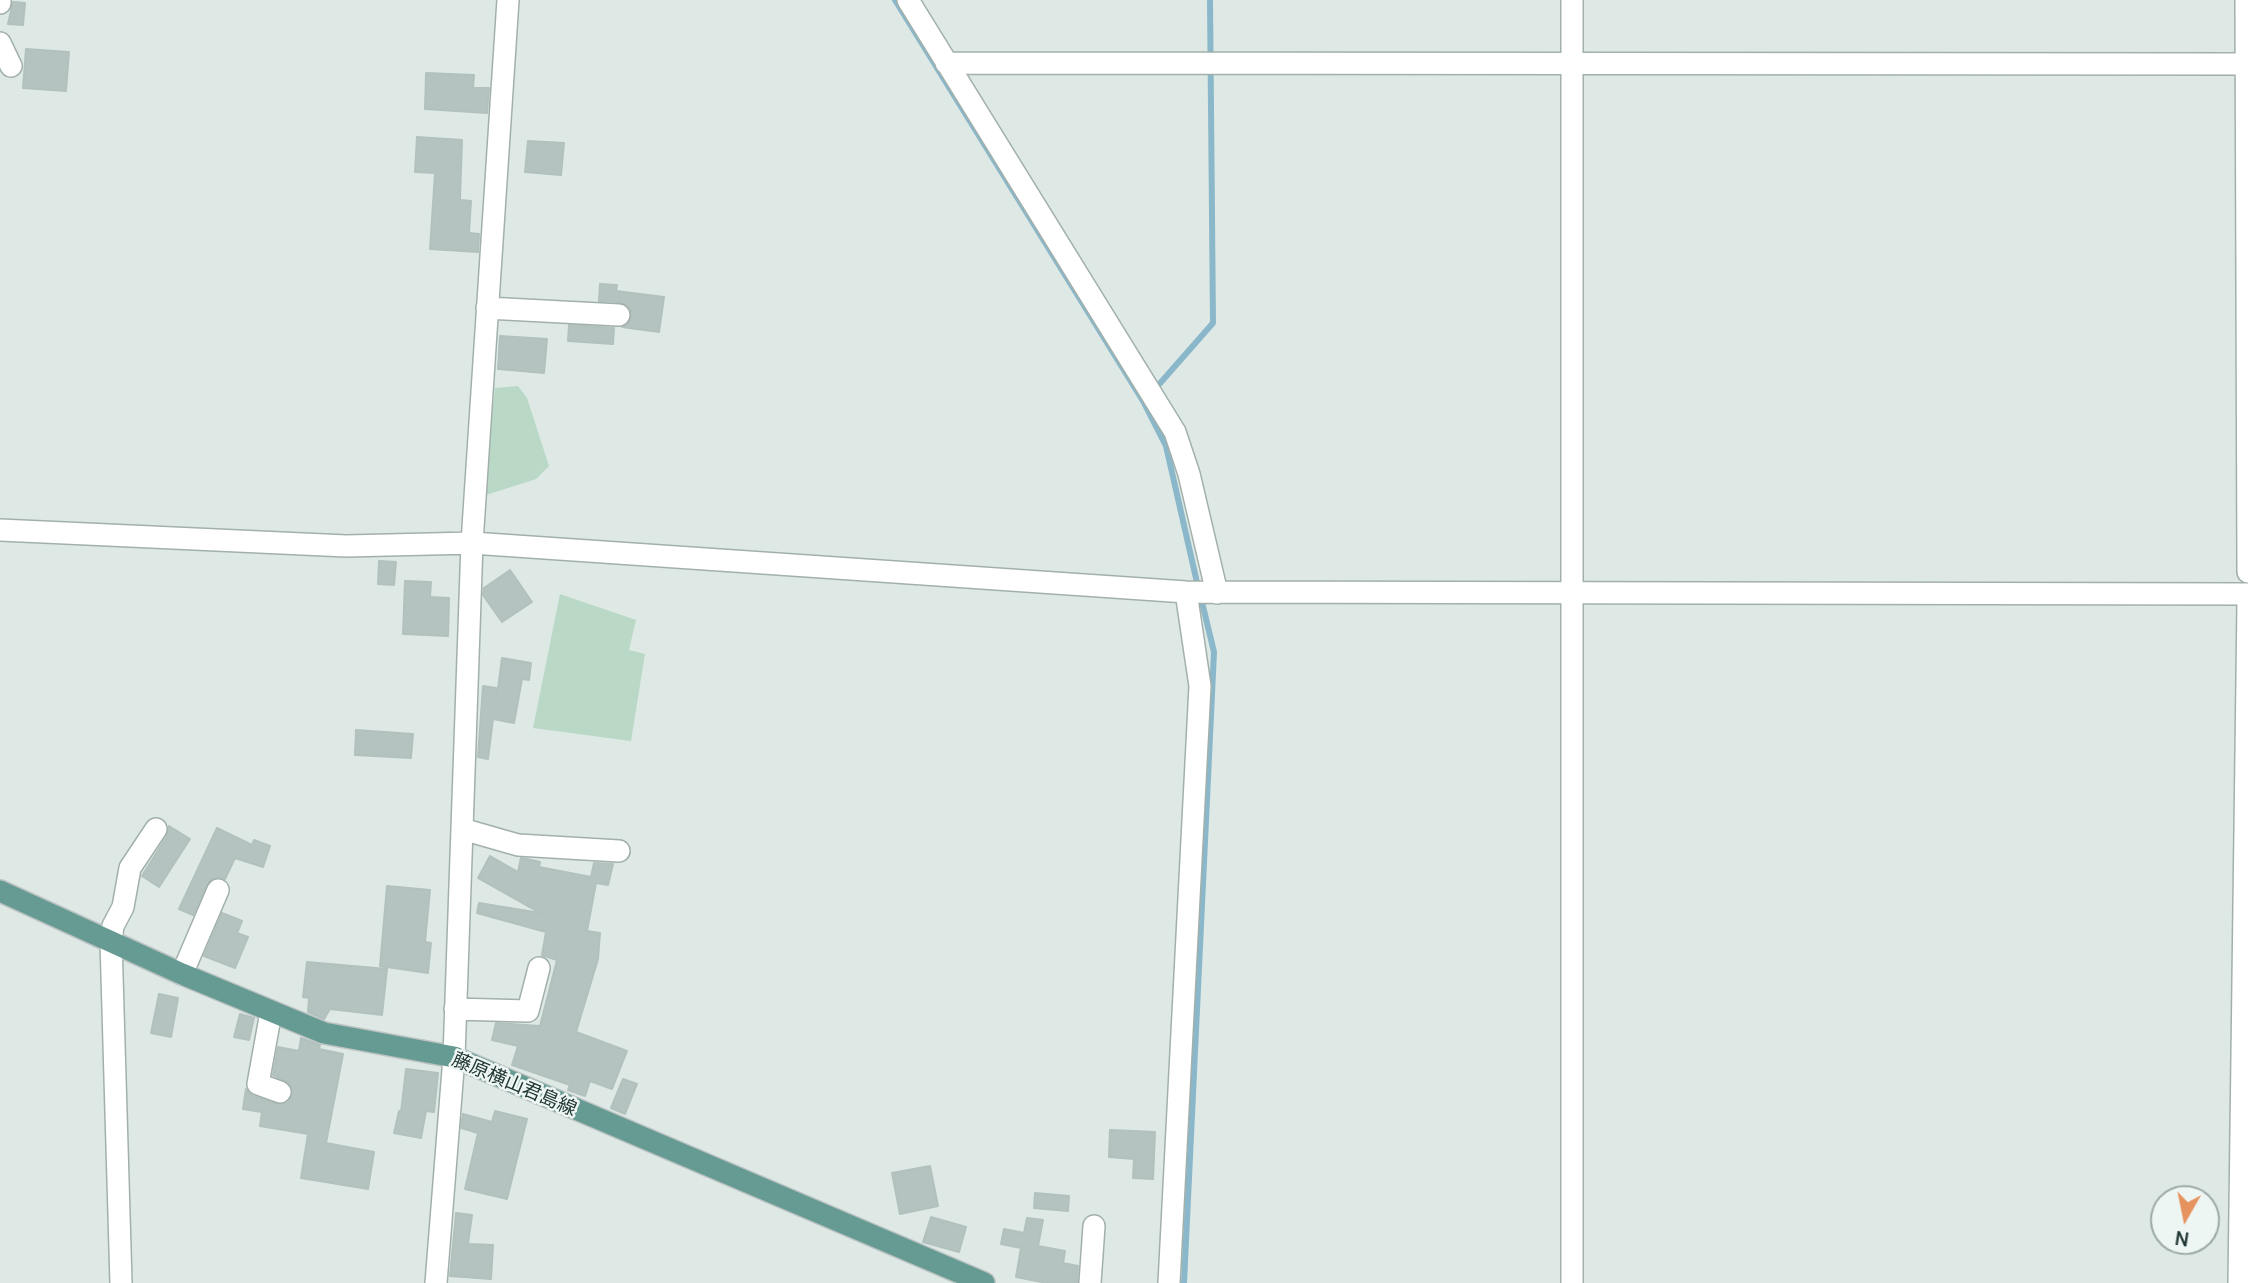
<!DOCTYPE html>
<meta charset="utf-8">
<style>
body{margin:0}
#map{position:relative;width:2248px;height:1283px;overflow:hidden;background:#dee9e5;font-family:Manrope,sans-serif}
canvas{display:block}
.north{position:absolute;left:2150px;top:1185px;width:70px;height:70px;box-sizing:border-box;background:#eef6f3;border:2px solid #9caaa7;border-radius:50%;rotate:189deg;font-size:19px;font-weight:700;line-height:28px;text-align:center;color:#213734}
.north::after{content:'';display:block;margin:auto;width:24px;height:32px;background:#e6935f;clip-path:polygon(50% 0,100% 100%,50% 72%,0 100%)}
</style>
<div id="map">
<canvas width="2248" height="1283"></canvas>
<div class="north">N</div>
</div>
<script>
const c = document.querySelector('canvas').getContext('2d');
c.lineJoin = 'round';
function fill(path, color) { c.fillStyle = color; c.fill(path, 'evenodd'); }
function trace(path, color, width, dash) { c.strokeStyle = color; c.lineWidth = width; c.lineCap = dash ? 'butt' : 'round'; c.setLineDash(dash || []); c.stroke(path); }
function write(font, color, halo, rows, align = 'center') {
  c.font = font + ' Manrope,"Noto Sans JP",sans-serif'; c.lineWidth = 5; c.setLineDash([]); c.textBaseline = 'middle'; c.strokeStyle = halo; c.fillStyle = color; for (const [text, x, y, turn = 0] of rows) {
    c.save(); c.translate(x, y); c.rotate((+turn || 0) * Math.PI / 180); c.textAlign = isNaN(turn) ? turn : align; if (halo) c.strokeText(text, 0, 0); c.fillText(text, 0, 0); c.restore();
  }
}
fill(new Path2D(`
 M518 386 527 398 549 466 536 479 483 496 495 388Z
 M560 594 636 620 629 650 645 654 631 741 533 728Z`), '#b9d8c6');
trace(new Path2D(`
 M895 0 1143 401 1166 446 1198 587
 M1155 389 1213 323 1210 0
 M1184 1283 1214 652 1201 598`), '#8ab7ca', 6);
const building = new Path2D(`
 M13 2 25 3 23 25 8 24Z
 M26 49 69 52 66 91 23 88Z
 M426 73 474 75 473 88H489L487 113 425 109Z
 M417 137 462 140 460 200 471 201 469 233 479 234 478 252 430 249 435 173 415 172Z
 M528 141 564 143 561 175 525 172Z
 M600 284 617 285 616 291 664 297 659 332 622 327 630 322 631 310 620 302 599 301Z
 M569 325 614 328 613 344 568 341Z
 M500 336 547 339 544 373 498 369Z
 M379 561 396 562 394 585 378 584Z
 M510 570 532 602 502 622 483 595 484 588Z
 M405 581 431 582 430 597 449 598 448 636 403 634Z
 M502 658 531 663 529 680 522 679 514 723 493 719 488 759 478 757 483 686 496 688 497 696Z
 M356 730 413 734 411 758 355 755Z
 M169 826 190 839 159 887 142 876 167 836Z
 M217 828 252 845 254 840 270 846 263 867 235 858 225 879 217 877 210 880 193 915 179 909Z
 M490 856 518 872 521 858 527 859 540 862 539 867 591 877 594 863 613 864 608 885 596 883 587 931 600 933 598 959 576 1032 627 1051 612 1089 590 1081 585 1096 568 1090 570 1085 512 1065 518 1046 492 1040 496 1023 540 1026 557 960 542 955 546 932 477 913 479 903 540 913 478 878Z
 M387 886 430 890 425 942 431 943 428 973 380 966Z
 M222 913 242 921 237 933 248 937 235 968 204 956Z
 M307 962 387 969 382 1015 330 1009 324 1019 308 1012 309 998 303 997Z
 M159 994 178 998 171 1037 151 1033Z
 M240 1014 254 1018 249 1040 234 1037Z
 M301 1038 320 1045 319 1049 343 1054 326 1143 374 1152 368 1189 301 1178 308 1134 260 1126 262 1112 243 1109 246 1089 253 1096 276 1104 289 1102 293 1090 290 1084 273 1075 278 1047 299 1051Z
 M406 1069 438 1073 434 1112 426 1111 421 1138 394 1133 399 1111 401 1112Z
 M623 1079 637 1084 625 1114 611 1108Z
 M495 1111 527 1119 507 1199 465 1189 478 1133 461 1128 463 1114 492 1122Z
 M1110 1130 1155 1132 1153 1179 1133 1178 1134 1159 1109 1157Z
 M930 1166 938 1206 900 1214 892 1173Z
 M1035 1193 1069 1196 1068 1211 1034 1208Z
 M456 1213 472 1215 468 1244 493 1245 491 1279 450 1276Z
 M931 1217 966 1227 959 1252 923 1242Z
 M1027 1218 1043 1220 1038 1246 1065 1251 1063 1263 1078 1266 1077 1283H1047L1016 1277 1021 1248 1001 1244 1004 1229 1024 1233Z`);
fill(building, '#b4c3bf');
trace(building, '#b2c1bd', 2);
const minor = new Path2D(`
 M908 0 1175 432 1189 474 1217 593
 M2246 0 2248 572
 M0 3V0
 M0 43 11 66
 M946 63 2248 64
 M487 308 619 315
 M0 530 346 546 472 543 1186 592 2248 594
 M462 829 518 845 619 851
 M182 974 218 890
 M455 1009 528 1011 539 968
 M271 1012 258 1084 280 1092
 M121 1283 111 941 113 926 123 907 130 868 156 829
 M436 1283 454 1057 472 543 508 0
 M1090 1283 1094 1226
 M1169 1283 1200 686 1186 592
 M1572 1283V0
 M2239 1283 2248 602`);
const major = new Path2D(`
 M0 891 182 974 324 1033 454 1057 984 1283`);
trace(minor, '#a2b0ac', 24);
trace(major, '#bcc3c2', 24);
trace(minor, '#fff', 21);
trace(major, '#669b94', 21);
write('19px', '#213734', '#eef6f3', [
 ["藤原横山君島線",514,1085,23]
]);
</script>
